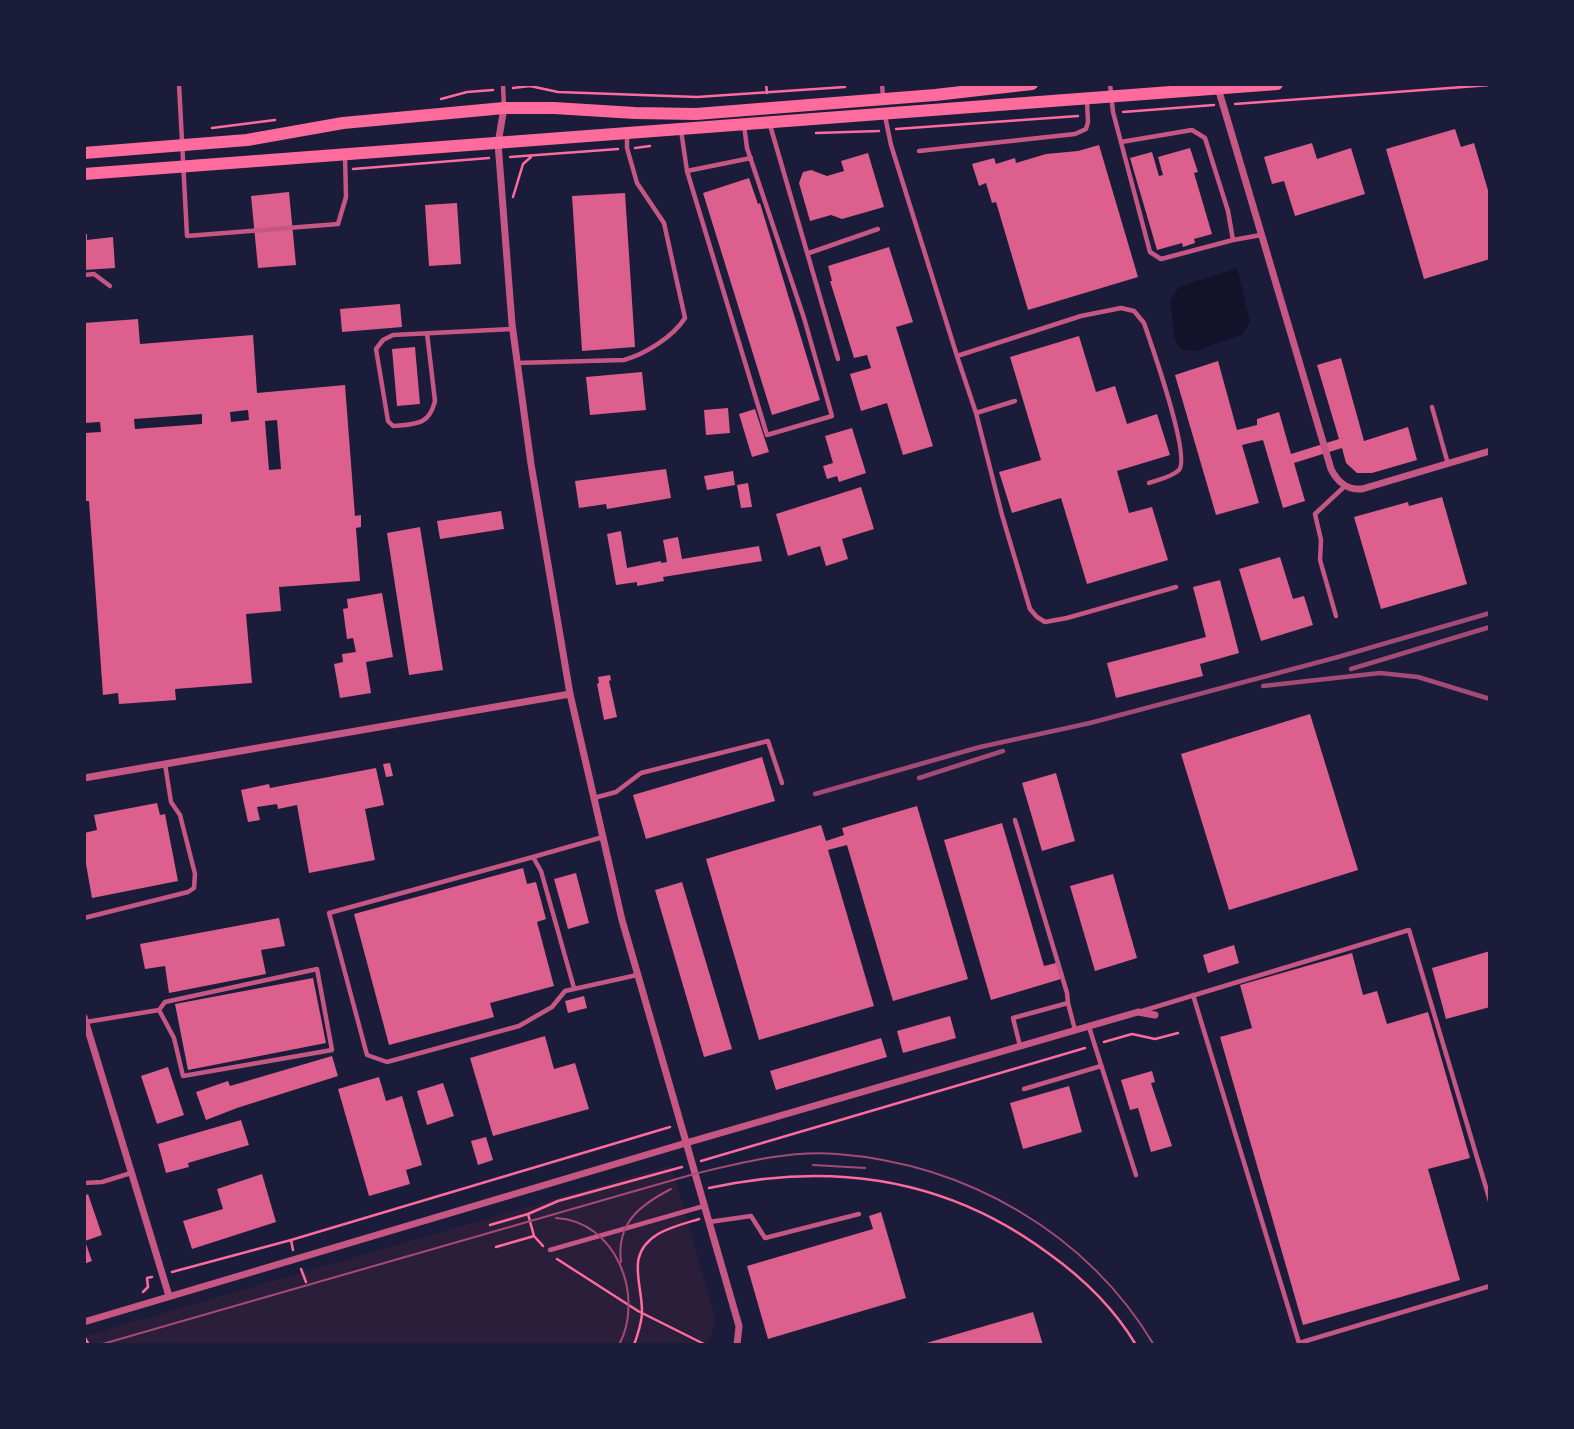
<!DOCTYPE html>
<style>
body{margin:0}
#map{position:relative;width:1574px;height:1429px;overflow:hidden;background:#1b1b3a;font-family:Lato,sans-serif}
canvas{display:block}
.frame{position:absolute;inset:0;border:86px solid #1b1b3a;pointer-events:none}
</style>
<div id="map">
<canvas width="1574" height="1429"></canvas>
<div class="frame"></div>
</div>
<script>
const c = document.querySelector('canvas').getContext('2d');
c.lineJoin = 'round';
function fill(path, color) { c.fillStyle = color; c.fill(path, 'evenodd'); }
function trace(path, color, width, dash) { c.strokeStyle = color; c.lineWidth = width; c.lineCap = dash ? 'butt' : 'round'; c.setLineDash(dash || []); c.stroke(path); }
fill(new Path2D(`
 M671 1165 716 1320 707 1345H84V1336Z`), '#2a1e3b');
fill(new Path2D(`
 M1237 268 1250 321 1243 334 1196 351 1183 350 1175 341 1170 300 1179 287Z`), '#12122b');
fill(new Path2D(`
 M1455 129 1461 147 1474 143 1490 197V259L1424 279 1386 149Z
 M1312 143 1317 159 1351 148 1365 194 1295 216 1284 181 1272 184 1264 157Z
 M1099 145 1138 277 1028 310 996 202 992 203 986 183 979 186 972 164 994 158 996 164 1015 158 1016 163 1046 154 1078 151Z
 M1190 148 1198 172 1194 173 1212 234 1194 239 1195 243 1183 247 1182 243 1157 250 1130 158 1152 152 1159 176 1163 175 1158 157Z
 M868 153 884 207 842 219 831 215 810 221 799 183 803 172 811 170 827 176 844 171 841 161Z
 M749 178 758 204 760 203 820 400 772 415 703 193Z
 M289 192 296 265 258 268 251 196Z
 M625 193 635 347 582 351 572 196Z
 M457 203 461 264 429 266 425 205Z
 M84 234H87V240L113 237 115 268 84 270Z
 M889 247 913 322 896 327 933 446 903 455 887 403 861 411 850 374 871 368 867 355 854 358 830 281H832L828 266Z
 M400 304 402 327 342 332 340 309Z
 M138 319 140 344 253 335 257 393 345 385 355 516 361 515V527L356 528 360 581 279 587 281 611 246 614 252 683 175 689 176 700 119 704 118 693 103 695 89 501H84V433L101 432 100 422 84 423V323ZM248 410 249 420 231 422 230 412ZM202 414V424L135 429 134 419ZM277 420 281 469 269 470 265 421Z
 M1079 336 1096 392 1115 386 1127 424 1157 414 1170 455 1117 471 1129 513 1152 507 1168 560 1087 584 1061 498 1012 513 999 472 1041 460 1010 357Z
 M415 347 420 404 397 406 392 349Z
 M1341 358 1364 441 1408 427 1417 460 1372 473H1357L1346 463 1342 448 1294 463 1305 501 1283 508 1263 440 1242 445 1259 503 1216 515 1175 375 1218 361 1237 430 1257 425V419L1279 412 1291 454 1339 439 1317 365Z
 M642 372 646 410 590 415 586 377Z
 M728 408 730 433 706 435 704 410Z
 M755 409 769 452 752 457 739 414Z
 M852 428 866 473 839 482 837 476 827 479 823 466 833 463 825 436Z
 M666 469 671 498 607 509 606 504 579 508 575 481Z
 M733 471 735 485 707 490 704 476Z
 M748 483 752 507 741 508 737 485Z
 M861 487 874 529 842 539 848 559 826 566 820 546 788 556 776 514Z
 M1442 497 1467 584 1381 609 1354 517 1408 502 1409 506Z
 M501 511 504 529 440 539 437 521Z
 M420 527 443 670 409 675 387 533Z
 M621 531 627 568 661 561V563L667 562 663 540 678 537 682 559 759 546 762 561 663 577 664 581 637 586V582L616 585 607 534Z
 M1280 557 1293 599 1304 596 1313 625 1261 641 1239 569Z
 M1220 580 1239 653 1200 664 1203 676 1116 698 1107 663 1206 637 1193 587Z
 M382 593 393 657 366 662 371 693 340 698 334 664 343 662 342 654 356 652 353 638 347 639 343 609 348 608 347 599Z
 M610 675 611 680 609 681 617 717 604 720 597 684 599 683 598 677Z
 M1310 714 1358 870 1229 910 1181 754Z
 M762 757 775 801 646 839 633 795Z
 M390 763 393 776 386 777 383 764Z
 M376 768 384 805 365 809 375 860 309 873 297 805 278 809 277 804 257 807 260 820 248 822 241 790 269 784 270 788Z
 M1056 773 1075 841 1042 851 1022 783Z
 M157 803 160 815 165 814 178 881 92 898 84 853V833L97 830 94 815Z
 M917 806 968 979 893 1001 847 845 828 850 874 1006 759 1040 706 859 821 825 826 841 844 835 842 828Z
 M1002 823 1044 966 1056 963 1061 979 991 1000 944 840Z
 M523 868 527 884 536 882 546 919 537 922 554 986 490 1003 494 1017 389 1045 354 914Z
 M576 873 589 923 568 929 554 879Z
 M1113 874 1137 958 1095 971 1070 886Z
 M682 882 732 1049 704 1057 655 890Z
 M279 918 285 946 261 950 266 974 169 993 165 966 145 969 140 944Z
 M1234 945 1239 963 1208 973 1203 955Z
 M1490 951V1007L1446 1019 1432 968Z
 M1352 953 1363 995 1377 991 1387 1024 1428 1012 1470 1158 1428 1169 1460 1280 1303 1325 1220 1037 1252 1028 1240 985Z
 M313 978 326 1043 188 1070 175 1004Z
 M584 996 587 1008 568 1013 565 1001Z
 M950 1016 956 1038 903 1053 897 1031Z
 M545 1036 554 1069 575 1063 589 1109 493 1136 470 1058Z
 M881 1038 887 1057 776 1090 770 1071Z
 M332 1056 338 1076 237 1108 206 1120 196 1092 228 1081 230 1086Z
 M168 1067 184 1115 157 1124 141 1076Z
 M1152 1071 1155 1082 1151 1083 1172 1146 1151 1152 1138 1108 1130 1110 1121 1080Z
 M379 1077 386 1101 402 1096 422 1165 406 1170 410 1184 369 1196 338 1089Z
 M443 1083 454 1116 427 1125 417 1091Z
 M1069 1086 1082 1132 1023 1149 1010 1103Z
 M241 1120 249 1145 188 1163 189 1167 166 1173 158 1144Z
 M486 1137 493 1160 478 1165 471 1141Z
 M262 1174 276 1222 192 1249 183 1221 223 1209 217 1189Z
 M88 1194 102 1235 85 1241 92 1261 84 1264V1196Z
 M881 1212 906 1298 768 1339 747 1266 873 1229 869 1216Z
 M1033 1312 1043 1345H923V1344Z`), '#dd5f8e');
trace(new Path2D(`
 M766 84 767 93
 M513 88 530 86 558 92 697 97 845 87
 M441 99 467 92 493 90
 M1235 104 1490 85
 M1123 112 1214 105
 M212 128 275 120
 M896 129 1078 116
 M816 133 879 131
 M635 148 650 146
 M510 157 618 149
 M353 169 489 158
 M513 197 523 164 531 157
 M1104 1042 1132 1034 1155 1039 1178 1033
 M701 1161 1085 1048
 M709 1188C832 1161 946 1177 1048 1253 1083 1278 1114 1308 1136 1345
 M528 1214 558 1201 682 1167
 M490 1225 528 1214 534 1236 496 1247
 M534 1236 543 1246
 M293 1250 291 1240 670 1127
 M557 1259 638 1311 706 1345
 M301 1269 306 1282
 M172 1272 291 1240
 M143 1292 148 1287 147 1278 152 1277
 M84 1336 89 1345
 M634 1345C638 1334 641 1325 642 1314 643 1283 624 1255 658 1234 670 1227 686 1223 699 1219`), '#ff6b9d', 2.5);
trace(new Path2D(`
 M179 84 187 236 338 224 346 197 345 155
 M503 84 504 108
 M882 84 883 97
 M1110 84 1113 112 1150 252 1161 259 1233 240 1228 211 1205 138 1192 130 1121 142
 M885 116 891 145 957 356 1081 316 1121 308 1134 311 1144 323C1151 344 1191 456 1179 470 1172 477 1158 480 1149 483
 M770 125 838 359
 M681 130 687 171 751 158
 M919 151 1075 134 1086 129 1088 122 1087 100
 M687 171 767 435 832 416 804 318 747 148 744 125
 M1233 240 1261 235
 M809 253 878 229
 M84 275 94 274 110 286
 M427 333 435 401C429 426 415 424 393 426L388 421 376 349 383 340 393 335 512 329
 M957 356 976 413 1015 401
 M516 363 624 360C645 354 673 337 685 318L664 223 637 183 627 148V134
 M1432 407 1448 464
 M976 413 1002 515 1030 609 1037 617 1045 622 1067 618 1176 587
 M1336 616 1320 560 1321 540 1315 514 1345 486
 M594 798 616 792 641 773 768 741 782 783
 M1015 820 1067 993 1068 1003
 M533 857 603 837
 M84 918 188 892 194 888 195 874 180 815 171 802 165 764
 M317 969 332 1050 183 1076 174 1038 159 1010 165 1002Z
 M574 988 541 871 533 857 329 913 367 1055 387 1062 519 1026 552 1007 565 991 637 975
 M1193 995 1299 1343 1490 1286
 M1142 1011 1409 930 1490 1201
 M86 1022 159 1010
 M1089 1027 1136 1175
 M1020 1046 1013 1018 1068 1003 1075 1030
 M1024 1089 1101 1066
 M84 1183 102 1182 131 1173
 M709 1222 751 1216 765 1238 859 1214
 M550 1250 704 1206`), '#c65784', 4.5);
trace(new Path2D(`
 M1218 88 1331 469C1338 483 1347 490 1362 489L1490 451
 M504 108 498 143 512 324 531 464 570 694 622 920 739 1326 737 1345
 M84 778 570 694
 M84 1017 169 1296
 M84 1322 686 1143 1138 1012 1155 1015`), '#c65784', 7);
trace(new Path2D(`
 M84 153 247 140 343 123 504 108H554L635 113 696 114 935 95 1032 84
 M84 174 1277 84`), '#ff6b9d', 12);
trace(new Path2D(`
 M813 1165 865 1168
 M556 1218C616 1221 645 1296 619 1345
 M621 1262C616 1223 640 1205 671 1189
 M99 1345 694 1174C740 1163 789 1150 837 1154 967 1164 1087 1233 1154 1345`), '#a44b75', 2);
trace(new Path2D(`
 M1351 669 1490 627
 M1263 686 1380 673 1418 677 1490 699
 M919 778 1003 751
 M815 794 980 747 1090 723 1338 657 1490 613`), '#a44b75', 4.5);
</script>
